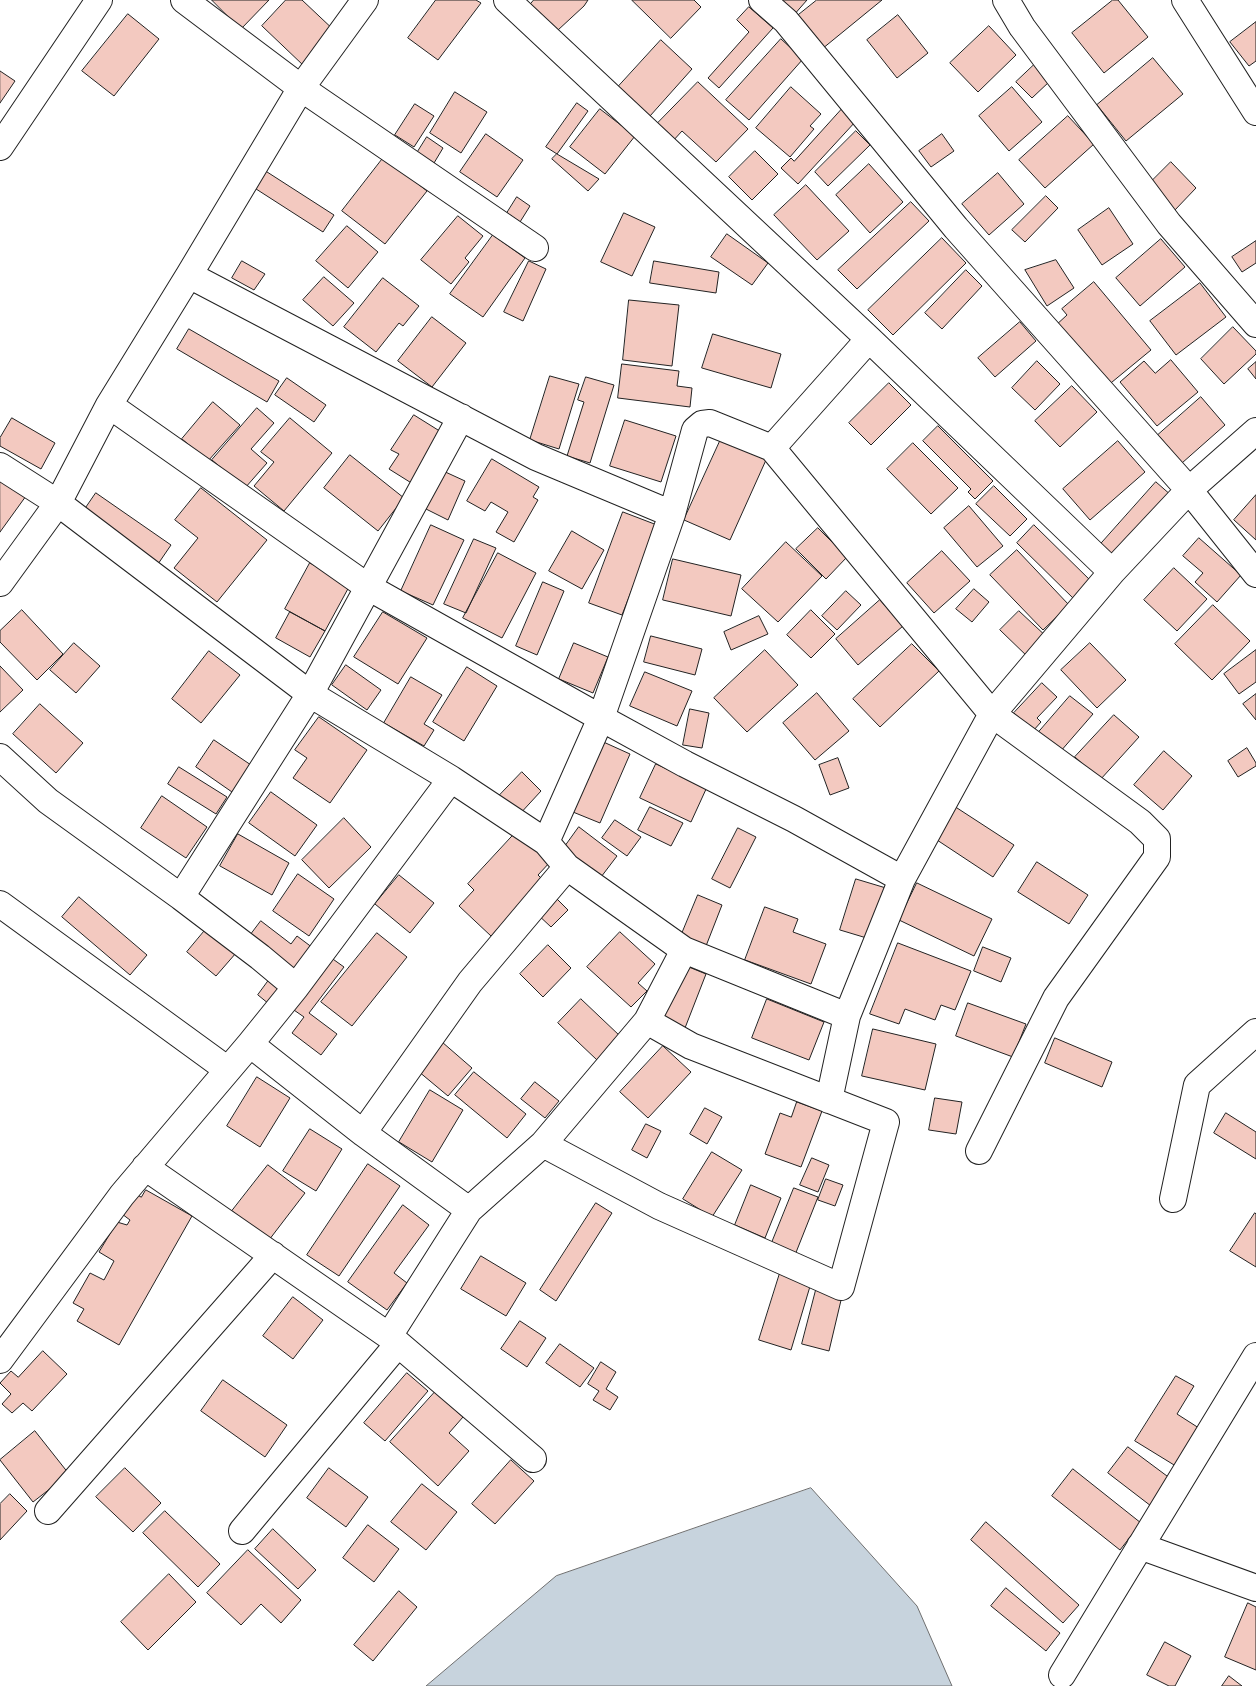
<!DOCTYPE html>
<style>
body{margin:0}
canvas{display:block;background:#fff}
</style>
<canvas width="1256" height="1686"></canvas>
<script>
const c = document.querySelector('canvas').getContext('2d');
c.lineJoin = 'round';
function fill(path, color) { c.fillStyle = color; c.fill(path, 'evenodd'); }
function trace(path, color, width, dash) { c.strokeStyle = color; c.lineWidth = width; c.lineCap = dash ? 'butt' : 'round'; c.setLineDash(dash || []); c.stroke(path); }
const water = new Path2D(`
 M811 1488 917 1606 952 1686H426L556 1576Z`);
fill(water, '#c7d3dd');
trace(water, '#6f6f6f', 1);
const building = new Path2D(`
 M212 0H269L241 29Z
 M286 0H302L337 33 304 66 262 26Z
 M436 0H476L481 3 438 60 408 38Z
 M534 0H588L584 6 558 30 529 6Z
 M632 0H694L701 7 671 38Z
 M782 0H807L793 16 779 3Z
 M817 0H882L822 49 796 17Z
 M1113 0H1118L1148 37 1104 73 1072 33Z
 M749 7 773 28 719 88 708 78 749 32 737 20Z
 M128 14 159 39 114 96 82 71Z
 M898 15 928 53 897 78 867 40Z
 M1256 22V61L1249 66 1230 42Z
 M989 26 1016 55 978 92 950 63Z
 M781 39 803 59 749 120 726 100Z
 M661 40 692 69 650 116 618 87Z
 M1153 58 1183 94 1126 141 1097 105Z
 M1034 65 1050 81 1032 98 1016 82Z
 M0 71 15 81 0 103Z
 M698 82 748 129 716 162 682 131 672 142 655 126Z
 M791 87 821 114 810 126 814 129 790 157 756 128Z
 M1012 87 1042 122 1009 151 979 116Z
 M455 92 487 112 461 153 430 133Z
 M577 103 588 111 557 154 546 147Z
 M415 104 434 116 414 147 395 135Z
 M600 109 635 136 605 174 570 147Z
 M842 109 856 121 798 184 781 168 791 158 794 161Z
 M1068 116 1094 144 1045 188 1019 160Z
 M856 131 870 145 828 186 815 172Z
 M486 134 523 160 497 197 460 172Z
 M942 134 954 151 931 167 919 151Z
 M427 137 443 148 434 163 417 153Z
 M755 151 778 174 752 200 729 177Z
 M557 154 599 179 588 191 552 159Z
 M384 157 427 191 385 244 342 211Z
 M1171 162 1196 188 1174 211 1148 185Z
 M869 164 903 202 870 233 836 195Z
 M264 170 334 215 323 232 253 187Z
 M998 173 1024 204 989 235 962 204Z
 M806 185 849 231 817 260 774 215Z
 M1046 196 1058 208 1025 242 1012 230Z
 M517 197 530 206 520 222 507 213Z
 M911 202 929 221 857 289 838 270Z
 M1109 208 1133 244 1102 265 1078 230Z
 M624 213 655 227 632 276 601 262Z
 M458 216 483 236 465 258 469 262 451 284 421 260Z
 M347 226 378 252 348 288 316 261Z
 M727 234 768 263 752 285 711 257Z
 M493 235 525 258 483 317 450 294Z
 M942 238 966 263 893 335 868 310Z
 M1161 239 1185 267 1140 306 1116 278Z
 M1256 241V263L1242 272 1232 257Z
 M1056 260 1074 288 1047 306 1025 270Z
 M242 261 265 274 254 290 232 278Z
 M529 261 546 269 523 321 504 312Z
 M654 261 719 272 716 293 650 283Z
 M966 270 982 286 942 329 925 313Z
 M324 277 354 303 333 326 303 300Z
 M383 278 419 306 403 326 399 323 376 352 344 327Z
 M1094 282 1151 350 1106 387 1055 326 1067 315 1062 309Z
 M1200 283 1226 317 1176 355 1150 321Z
 M629 300 679 305 672 366 623 360Z
 M432 317 466 343 432 387 398 361Z
 M1020 322 1036 341 995 377 978 358Z
 M1233 327 1256 351V354L1224 384 1201 359Z
 M189 329 279 381 267 402 177 349Z
 M713 334 781 354 771 388 702 368Z
 M1171 360 1198 392 1157 426 1120 382 1144 361 1155 373Z
 M1037 361 1060 384 1035 410 1012 388Z
 M1256 362V379L1248 369Z
 M622 364 679 371 677 386 692 388 690 407 618 398Z
 M550 376 579 384 559 449 530 440Z
 M586 377 614 385 590 463 567 456 584 402 578 400Z
 M287 378 326 405 314 422 275 395Z
 M889 383 911 405 871 445 849 423Z
 M1072 386 1097 412 1060 447 1035 421Z
 M1201 397 1225 425 1182 463 1158 435Z
 M213 402 240 425 208 461 182 439Z
 M257 408 274 423 251 449 267 463 245 488 212 460Z
 M414 415 446 435 413 484 389 469 399 454 391 450Z
 M12 418 55 443 41 469 0 446V438Z
 M290 418 332 453 284 511 254 486 274 462 261 452Z
 M625 420 676 436 661 482 610 466Z
 M938 426 993 481 975 499 968 492 971 489 923 441Z
 M721 439 766 460 730 540 684 520Z
 M1118 441 1145 472 1090 520 1063 489Z
 M913 443 958 488 931 514 887 469Z
 M350 455 404 498 378 531 324 488Z
 M492 459 539 487 533 497 538 500 514 542 496 532 508 512 491 502 485 511 467 501Z
 M441 470 465 481 448 520 424 508Z
 M0 477 26 496 0 532Z
 M1156 482 1172 496 1114 560 1099 546Z
 M994 486 1027 519 1010 536 976 504Z
 M201 488 267 540 217 602 174 568 198 538 175 520Z
 M96 493 171 545 158 564 83 512Z
 M1256 495V540L1234 520Z
 M969 506 1003 546 977 567 944 528Z
 M623 512 657 525 622 615 589 603Z
 M431 525 464 540 433 605 401 591Z
 M1034 525 1094 584 1077 602 1017 543Z
 M818 528 847 557 826 579 796 549Z
 M572 531 604 550 582 589 549 571Z
 M1199 538 1241 575 1217 602 1195 582 1203 573 1183 556Z
 M474 539 496 548 466 613 444 604Z
 M786 542 822 576 778 622 742 589Z
 M1017 550 1069 605 1043 630 990 575Z
 M942 551 970 581 934 613 907 583Z
 M498 553 536 573 502 638 463 618Z
 M673 559 741 575 731 616 663 600Z
 M310 563 350 585 325 631 285 609Z
 M1174 568 1207 599 1177 631 1144 600Z
 M543 582 564 591 537 655 516 646Z
 M974 589 989 602 972 622 956 609Z
 M846 591 861 605 837 630 822 616Z
 M880 600 903 626 858 665 836 639Z
 M1213 605 1250 641 1212 680 1175 644Z
 M22 610 63 654 37 680 0 642V631Z
 M811 610 835 634 811 658 787 635Z
 M1019 611 1049 639 1030 659 1000 630Z
 M290 612 325 631 310 657 276 638Z
 M383 612 427 638 398 684 354 657Z
 M759 616 768 634 731 650 724 632Z
 M651 636 702 649 695 675 644 662Z
 M74 643 100 666 76 693 50 670Z
 M574 643 608 657 593 693 559 679Z
 M1090 643 1126 680 1097 708 1061 670Z
 M912 644 939 671 880 727 853 699Z
 M765 650 798 685 747 732 714 698Z
 M1256 650V682L1239 694 1224 674Z
 M209 651 240 675 201 723 172 699Z
 M346 665 381 690 367 710 332 685Z
 M0 666 23 690 0 712Z
 M467 667 497 686 464 741 433 722Z
 M645 672 692 691 677 726 630 706Z
 M411 677 442 695 424 724 434 730 424 746 384 723Z
 M1042 683 1057 697 1037 718 1041 722 1033 731 1014 713Z
 M817 693 849 731 815 760 783 723Z
 M1256 694V720L1243 704Z
 M1070 696 1093 714 1060 752 1038 733Z
 M40 704 83 743 56 773 13 734Z
 M690 709 709 713 702 748 683 745Z
 M1114 715 1139 737 1100 780 1075 757Z
 M319 717 367 750 330 803 293 778 307 758 295 750Z
 M214 740 251 765 232 792 196 767Z
 M599 740 630 754 600 823 568 810Z
 M1247 748 1256 763V766L1238 777 1228 761Z
 M1164 751 1192 776 1163 810 1134 785Z
 M838 758 849 788 830 795 819 765Z
 M656 764 707 787 691 822 640 798Z
 M179 767 227 797 216 814 168 784Z
 M522 772 541 791 518 816 498 797Z
 M271 792 317 825 295 856 249 823Z
 M162 796 207 827 186 858 141 828Z
 M954 806 1014 845 993 877 934 838Z
 M650 807 683 823 671 846 638 830Z
 M344 818 371 847 329 888 302 860Z
 M615 820 641 837 627 856 602 838Z
 M579 827 617 856 598 881 561 852Z
 M738 828 756 837 730 888 712 879Z
 M518 830 551 861 538 875 544 881 491 936 459 906 474 890 468 884Z
 M238 834 289 863 272 895 220 866Z
 M1037 862 1088 895 1069 924 1018 892Z
 M298 874 334 899 309 936 273 911Z
 M399 875 434 903 410 933 375 904Z
 M856 879 886 888 870 939 840 930Z
 M917 883 992 919 974 956 899 920Z
 M698 895 722 905 706 946 681 936Z
 M554 896 568 910 551 927 536 913Z
 M79 897 147 955 130 975 62 917Z
 M765 907 798 919 793 932 826 944 811 984 745 960Z
 M261 921 291 944 297 936 313 948 294 972 249 937Z
 M207 928 236 953 216 976 187 952Z
 M620 932 655 964 638 983 647 991 631 1007 587 967Z
 M377 933 407 957 352 1026 321 1002Z
 M898 943 971 971 955 1010 941 1005 935 1020 905 1009 899 1024 870 1014Z
 M548 945 571 968 543 997 520 974Z
 M983 947 1011 958 1001 982 974 971Z
 M330 957 344 967 309 1013 337 1034 321 1055 292 1033 304 1017 291 1008Z
 M684 965 706 974 685 1028 663 1019Z
 M269 980 281 990 269 1004 258 995Z
 M581 999 620 1036 597 1060 558 1023Z
 M767 999 824 1022 809 1060 752 1038Z
 M968 1003 1026 1024 1013 1057 956 1036Z
 M873 1029 936 1044 925 1090 862 1076Z
 M1055 1038 1112 1062 1102 1087 1045 1063Z
 M442 1042 472 1068 448 1096 418 1071Z
 M663 1046 691 1072 648 1118 620 1092Z
 M474 1072 526 1114 507 1138 455 1095Z
 M257 1077 290 1098 260 1147 227 1126Z
 M535 1082 559 1101 545 1118 521 1099Z
 M430 1090 463 1110 432 1162 399 1142Z
 M935 1098 962 1102 956 1134 929 1130Z
 M797 1102 822 1111 801 1167 765 1154 780 1113 791 1117Z
 M705 1108 722 1117 707 1144 690 1134Z
 M1226 1113 1256 1132V1159L1214 1133Z
 M646 1124 661 1131 647 1158 632 1150Z
 M310 1129 342 1149 316 1191 283 1171Z
 M712 1152 742 1170 712 1217 683 1199Z
 M812 1158 829 1165 818 1192 800 1185Z
 M368 1164 400 1186 339 1276 307 1255Z
 M268 1165 305 1193 269 1240 232 1211Z
 M826 1179 843 1185 835 1206 818 1200Z
 M751 1185 781 1198 765 1238 735 1225Z
 M794 1188 818 1197 795 1255 771 1245Z
 M146 1190 192 1216 119 1345 77 1321 84 1309 73 1303 90 1273 104 1280 114 1261 99 1252 117 1222 127 1225 130 1220 122 1214 134 1193 141 1197Z
 M596 1203 612 1213 556 1301 540 1290Z
 M403 1205 429 1225 394 1273 407 1283 387 1310 348 1282Z
 M1255 1213 1256 1214V1267L1230 1251Z
 M481 1256 526 1283 506 1316 461 1289Z
 M780 1273 811 1283 791 1350 759 1340Z
 M816 1290 842 1296 829 1351 802 1344Z
 M293 1297 323 1320 293 1359 263 1336Z
 M520 1321 546 1338 527 1367 501 1349Z
 M560 1344 594 1368 580 1387 546 1363Z
 M43 1351 67 1374 32 1411 23 1403 12 1413 2 1404 11 1394 0 1383 11 1371 18 1377Z
 M601 1362 616 1372 606 1389 618 1397 610 1410 593 1400 599 1391 588 1384Z
 M407 1373 428 1391 385 1441 364 1423Z
 M1176 1376 1194 1386 1177 1414 1202 1430 1179 1468 1135 1441Z
 M223 1380 287 1425 265 1457 201 1411Z
 M435 1392 463 1417 449 1433 469 1451 438 1486 390 1442Z
 M35 1431 69 1474 33 1502 0 1460Z
 M1128 1447 1171 1479 1151 1506 1108 1473Z
 M511 1460 534 1481 495 1524 472 1504Z
 M125 1468 161 1503 133 1532 96 1497Z
 M329 1468 368 1497 346 1527 307 1498Z
 M1073 1469 1141 1523 1120 1550 1052 1496Z
 M422 1484 457 1512 426 1550 391 1522Z
 M10 1494 27 1511 0 1540V1504Z
 M165 1511 220 1564 198 1587 143 1533Z
 M986 1522 1079 1605 1063 1623 971 1540Z
 M368 1525 399 1549 374 1582 343 1558Z
 M273 1529 316 1570 298 1589 255 1549Z
 M248 1550 301 1600 281 1623 261 1604 241 1625 207 1593Z
 M169 1574 196 1602 148 1650 121 1622Z
 M1006 1588 1060 1633 1046 1651 991 1606Z
 M399 1591 417 1607 373 1661 354 1645Z
 M1248 1603 1256 1607V1670L1225 1657Z
 M1165 1642 1191 1656 1175 1686H1169L1147 1675Z
 M1229 1676 1242 1686H1222Z`);
fill(building, '#f3c9c0');
trace(building, '#222', 1);
const minor = new Path2D(`
 M184 0 301 88 535 248
 M507 0 869 339 1112 572
 M762 0 786 21 956 228 1189 490 1256 574
 M1006 0 1022 27 1169 224 1256 324
 M1185 0 1256 112
 M0 147 99 0
 M189 275 536 457 672 514
 M109 405 368 587 601 718 685 764 794 819 902 879
 M772 448 869 339
 M0 466 58 503 310 694 451 779 546 842 567 867 684 950 847 1016
 M0 583 58 503 109 405 189 275 301 88 365 0
 M0 757 48 801 181 897 260 957 296 987 250 1044 363 1133 469 1210
 M546 842 601 718 672 514 695 430 702 424 710 423 772 448 992 714 1140 822 1157 839V857L1056 998 979 1151
 M181 897 310 694 461 417
 M0 904 228 1070
 M296 987 451 779
 M829 1100 847 1016 902 879 992 714 1112 572 1189 490 1256 431
 M363 1133 470 982 567 867
 M543 1144 659 1206 841 1287 886 1122 691 1046 647 1021
 M145 1167 389 1336 533 1459
 M1173 1199 1197 1085 1256 1032
 M389 1336 469 1210 543 1144 647 1021 684 950
 M0 1360 122 1195 250 1044
 M48 1511 273 1255
 M242 1531 398 1344
 M1140 1546 1256 1588
 M1062 1675 1256 1356`);
trace(minor, '#222', 28);
trace(minor, '#fff', 26);
</script>
